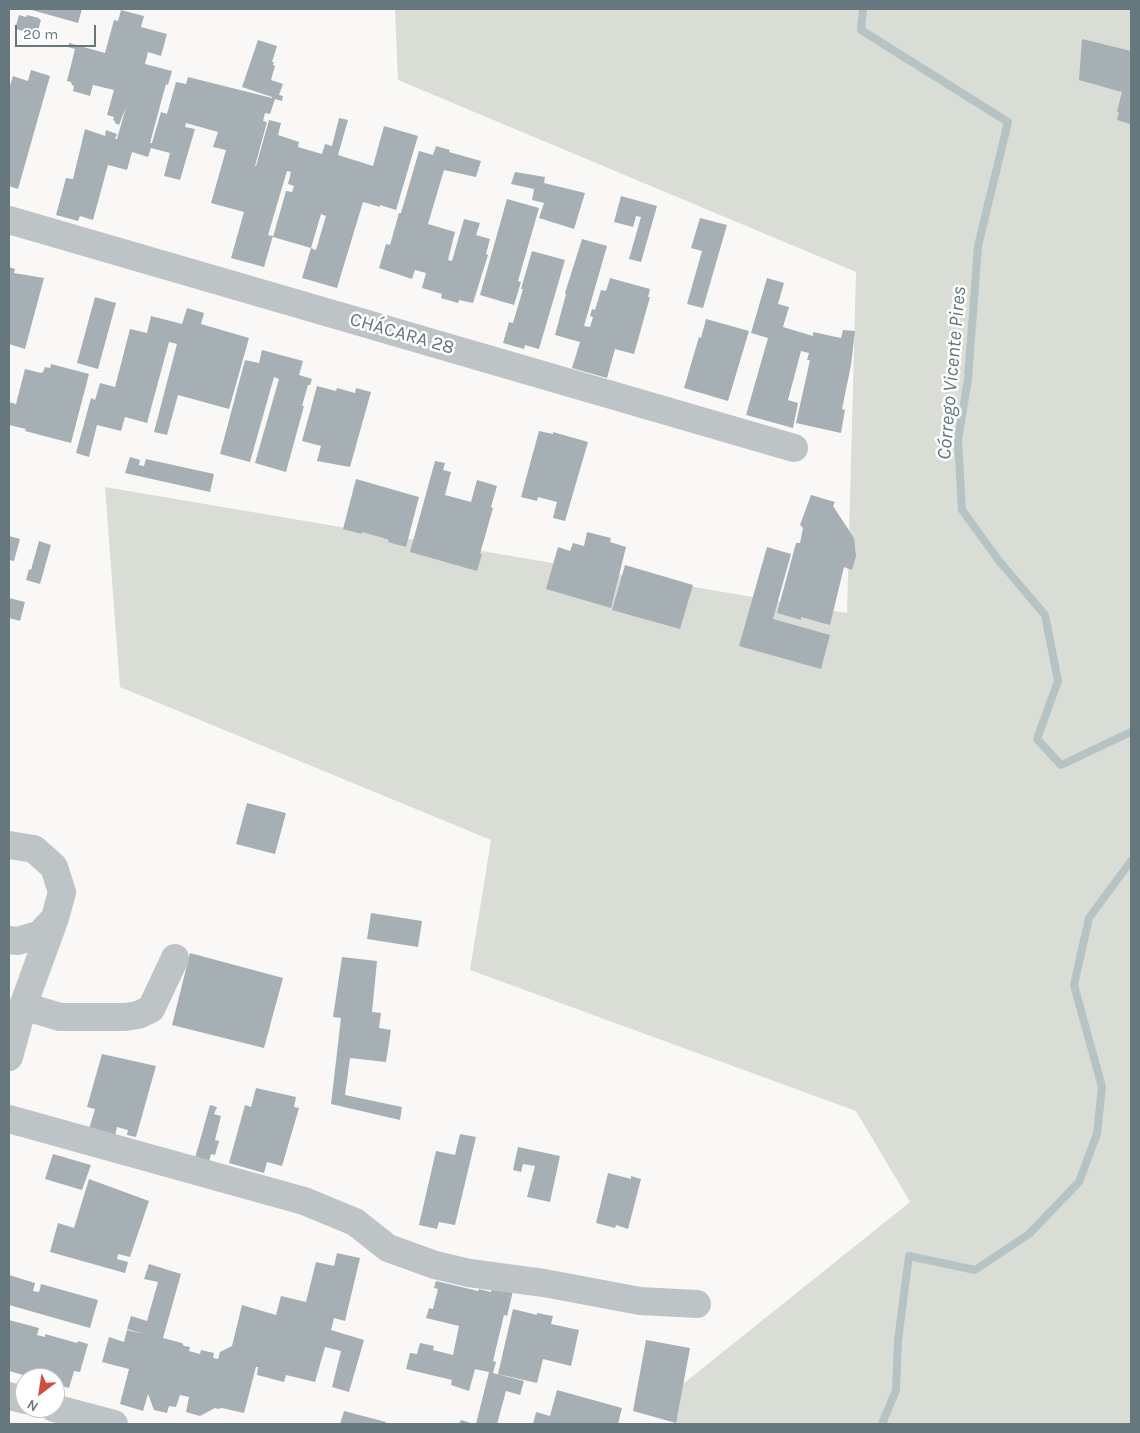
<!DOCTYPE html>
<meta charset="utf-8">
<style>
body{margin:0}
#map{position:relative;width:1140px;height:1433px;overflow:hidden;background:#f9f8f7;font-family:Karla,sans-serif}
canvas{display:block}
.frame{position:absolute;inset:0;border:10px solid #66777e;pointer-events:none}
.north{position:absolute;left:15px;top:1368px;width:50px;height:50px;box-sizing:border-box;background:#fff;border:1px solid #c2c9cb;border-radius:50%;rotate:211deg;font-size:14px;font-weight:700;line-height:20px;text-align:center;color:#66777e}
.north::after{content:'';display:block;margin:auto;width:18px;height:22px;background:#d14e3e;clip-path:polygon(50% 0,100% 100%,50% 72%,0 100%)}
.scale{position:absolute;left:15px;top:25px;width:81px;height:22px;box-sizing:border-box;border:2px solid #66777e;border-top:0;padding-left:6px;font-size:15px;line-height:18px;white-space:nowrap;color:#66777e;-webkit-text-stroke:4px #fff;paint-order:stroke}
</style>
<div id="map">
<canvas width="1140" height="1433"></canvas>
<div class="frame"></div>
<div class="north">N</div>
<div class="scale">20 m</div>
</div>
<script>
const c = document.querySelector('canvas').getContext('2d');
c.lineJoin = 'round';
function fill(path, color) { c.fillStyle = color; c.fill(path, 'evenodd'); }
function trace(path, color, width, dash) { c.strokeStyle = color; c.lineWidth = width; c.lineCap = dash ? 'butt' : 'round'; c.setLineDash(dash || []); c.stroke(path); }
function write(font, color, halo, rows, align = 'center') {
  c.font = font + ' Karla,sans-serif'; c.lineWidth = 5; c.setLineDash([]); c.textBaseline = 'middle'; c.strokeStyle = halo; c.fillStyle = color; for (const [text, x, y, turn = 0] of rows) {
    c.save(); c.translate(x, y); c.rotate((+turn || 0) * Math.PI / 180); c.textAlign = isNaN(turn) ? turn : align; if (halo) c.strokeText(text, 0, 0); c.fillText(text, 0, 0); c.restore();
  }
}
fill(new Path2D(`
 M395 9H1131V1424H674L678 1388 910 1202 856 1111 470 970 491 840 120 687 105 487 847 613 856 272 398 80Z`), '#d9ddd6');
trace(new Path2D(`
 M863 9 861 30 1008 122 978 246 968 379 958 440 962 510 1000 562 1045 615 1058 681 1037 739 1061 765 1131 732
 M882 1424 896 1390 898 1340 909 1256 975 1270 1029 1234 1079 1182 1097 1134 1102 1087 1074 985 1089 918 1131 861`), '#b6c3c5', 8);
fill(new Path2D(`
 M28 9H82L78 23Z
 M121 10 144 16 141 27 167 34 161 56 148 52 145 64 172 71 168 85 166 84 150 143H152L161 112 167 114 176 82 186 84 188 77 272 98V97L242 87 258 40 277 46 272 62H274L273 65 275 66 271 80 283 84 279 95 283 96 282 101 275 99 270 114 265 113 263 121 267 122 255 166H256L269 120 281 123 278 135 299 142 298 147 322 154 325 144 332 146 339 118 348 120 338 155 373 166 384 126 418 136 396 210 380 205V207L363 202 337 288 302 278 311 248 316 250 326 216 321 214 311 248 273 237 286 191 292 192 294 186 288 184 291 172 287 171 268 235 273 236 264 267 231 258 244 212 211 203 226 150 213 147 218 132 186 123 185 127 195 129 180 180 164 176 170 153 151 148 148 157 132 152 127 170 108 165 93 220 80 216 78 221 56 215 66 178 73 179 85 129 105 136 106 130 117 134 115 139H117L126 107 119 125 115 123V121L113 120 114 117 107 115 114 90 93 85 90 96 73 91 74 86 72 85 71 82 67 81 75 49 68 47 69 43 105 53 114 20 118 21Z
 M19 15 26 17 27 15 39 18V19L41 20 37 34 15 29Z
 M1082 39 1131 51 1130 124 1117 120 1119 112H1117L1122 92 1079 80Z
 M31 70 50 76 18 189 9 186V89L13 76 28 81Z
 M436 146 450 150 449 152 481 161 476 177 444 170 428 224 455 232 448 260 452 261 464 219 480 223 476 235 490 239 486 254 488 255 473 303 459 300 458 303 441 298 442 294 422 288 426 273 415 270 412 279 379 268 386 244 390 245 399 213H401L419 151 433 155Z
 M515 172 545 177 544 183 585 193 574 229 539 218 544 203 532 200 534 189 511 184Z
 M621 196 657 206 641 262 629 259 641 217 636 216 633 227 614 222Z
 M507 199 539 208 518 281 521 282 514 305 480 295Z
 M700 218 727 225 703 308 687 304 702 251 691 248Z
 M582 239 607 246 584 326 590 327 593 317 590 316 592 309 595 310 601 290 606 291 610 278 650 289 648 297H650L634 354 615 349 607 378 572 368 580 342 555 335 566 294 565 293Z
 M532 251 565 260 539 349 525 345 524 349 503 343 509 322 513 323 523 289H521Z
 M9 267 15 269 14 273 44 278 25 349 9 344Z
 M767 278 784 283 778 304 789 307 783 327 813 336V332L841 338 843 330 855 331 851 365 842 409 845 410 841 433 796 423 810 360H807L809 353 801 351 788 400 798 403 793 428 746 415 768 338 751 333Z
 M95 297 116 303 98 369 77 363Z
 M187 308 204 313 201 324 249 338 229 409 178 395 167 435 154 432 177 344 169 342 147 423 125 417 121 431 97 425 89 457 76 453 91 398 95 400 100 383 115 387 130 329 147 333 151 316 182 324Z
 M706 319 749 331 728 401 684 388 699 337 701 338Z
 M262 350 303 361 299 375 312 379 310 385H308L302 406H304L286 472 255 463 279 379 274 377 250 462 220 454 245 360 259 363Z
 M51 364 89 374 71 443 25 431 26 429 9 425V402L16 404 25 369 41 373 43 372 45 367 50 368Z
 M317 386 336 391 337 388 355 393 356 388 371 392 350 467 317 461 321 446 302 441Z
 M539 431 553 434V432L588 442 565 521 553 518 557 502 538 497 537 501 521 497Z
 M130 457 140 460 139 465 144 466 146 459 214 474 210 492 125 473Z
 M435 461 445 463 443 470 451 472 445 495 471 502 477 480 497 486 491 507 493 508 480 554H482L477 571 410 552Z
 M356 479 419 497 406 547 388 542 389 540 380 537 362 532V534L343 529Z
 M811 495 835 502 833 506 854 538 856 556 852 570 844 567 830 625 801 617V620L777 613 796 543H800L803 528 800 525Z
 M587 532 611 538 610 542 626 547 611 608 546 589 558 547 570 551 573 543 584 546Z
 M9 536 20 539 14 561 9 560Z
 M39 541 51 545 40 584 26 580 29 569 31 570Z
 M767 547 791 554 773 619 830 635 821 669 739 646Z
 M625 565 693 585 680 629 612 610Z
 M9 598 25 602 20 621 9 618Z
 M247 803 286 813 275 854 236 844Z
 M371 913 422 921 418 947 367 939Z
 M190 953 283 978 264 1048 172 1025Z
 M342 957 377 961 372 1012 381 1013 379 1028 391 1030 386 1062 350 1058 345 1095 402 1107 400 1120 331 1104 341 1018 333 1017Z
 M102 1054 156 1066 136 1137 127 1135 128 1130 117 1127 115 1136 89 1129 95 1109 87 1107Z
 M256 1088 296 1097 294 1107 299 1108 282 1166 267 1162 264 1173 229 1163 245 1105 251 1107Z
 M210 1105 217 1107 214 1114 221 1116 215 1140 219 1141 215 1155 211 1154 209 1162 195 1158Z
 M460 1134 476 1137 455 1225 439 1222 437 1229 419 1225 436 1151 455 1155Z
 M518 1147 560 1156 550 1202 527 1197 535 1166 523 1164 521 1172 513 1170Z
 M53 1154 91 1165 82 1190 45 1179Z
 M608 1173 631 1179V1176L641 1179 628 1229 616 1225 615 1228 596 1223Z
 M89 1179 149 1201 130 1257 118 1254 117 1259 128 1262 125 1273 50 1252 58 1223 74 1228Z
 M337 1253 360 1258 345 1321 334 1318 331 1330 364 1340 349 1392 332 1387 341 1351 325 1347 315 1382 286 1375 284 1382 257 1375 258 1367H256L244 1413 222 1408 218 1409 215 1408 200 1416 186 1412 189 1397 180 1395 176 1407 169 1406 167 1413 154 1410 148 1394 143 1411 120 1404 129 1369 102 1362 109 1337 124 1342 127 1330 144 1334 127 1329 131 1316 147 1321 158 1282 144 1279 149 1264 181 1274 163 1338 182 1343 184 1346 190 1347 189 1351 200 1354 201 1350 214 1353 213 1358 218 1359 220 1352 232 1346 242 1305 276 1315 281 1296 306 1302 316 1262 334 1266Z
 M9 1275 35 1283 33 1291 39 1292 41 1284 98 1300 90 1328 9 1305Z
 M436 1281 478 1291 479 1289 491 1292 492 1287 513 1291 507 1316 504 1315 493 1361 496 1362 493 1373 524 1381 520 1395 506 1391 497 1424H476L489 1372 475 1369 469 1391 451 1385 452 1380 406 1369 410 1353 417 1354 420 1343 434 1346 433 1350 453 1355 459 1326 426 1318 429 1308 433 1309 438 1289 434 1288Z
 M513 1309 537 1315V1313L553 1316 551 1324 579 1330 571 1366 543 1359 537 1383 498 1374Z
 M9 1320 39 1328 37 1335 45 1337V1334L77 1343 78 1341 88 1344 80 1372 74 1371 69 1388 55 1384V1378H34L9 1371Z
 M646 1340 690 1348 676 1423 633 1411Z
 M557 1390 622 1408 618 1424H533L536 1412 550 1416Z
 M344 1411 386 1422 385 1424H340Z
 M461 1420 474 1424H459Z`), '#a6afb3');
trace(new Path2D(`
 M9 220 794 448
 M9 845 34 849 54 867 62 892 55 918 40 934 18 941 9 940
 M23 1006 60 1017H125L138 1015 151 1009 175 958
 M9 1057 23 1006 55 918
 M9 1119 304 1201 355 1222 388 1248 435 1265 469 1273 544 1283 640 1301 697 1304
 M9 1396 25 1400
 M54 1408 114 1424`), '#bec3c6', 28);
write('19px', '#66777e', '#fff', [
 ["CHÁCARA 28",402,334,16]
]);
write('italic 20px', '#617678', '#fff', [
 ["Córrego Vicente Pires",952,373,-85]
]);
</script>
